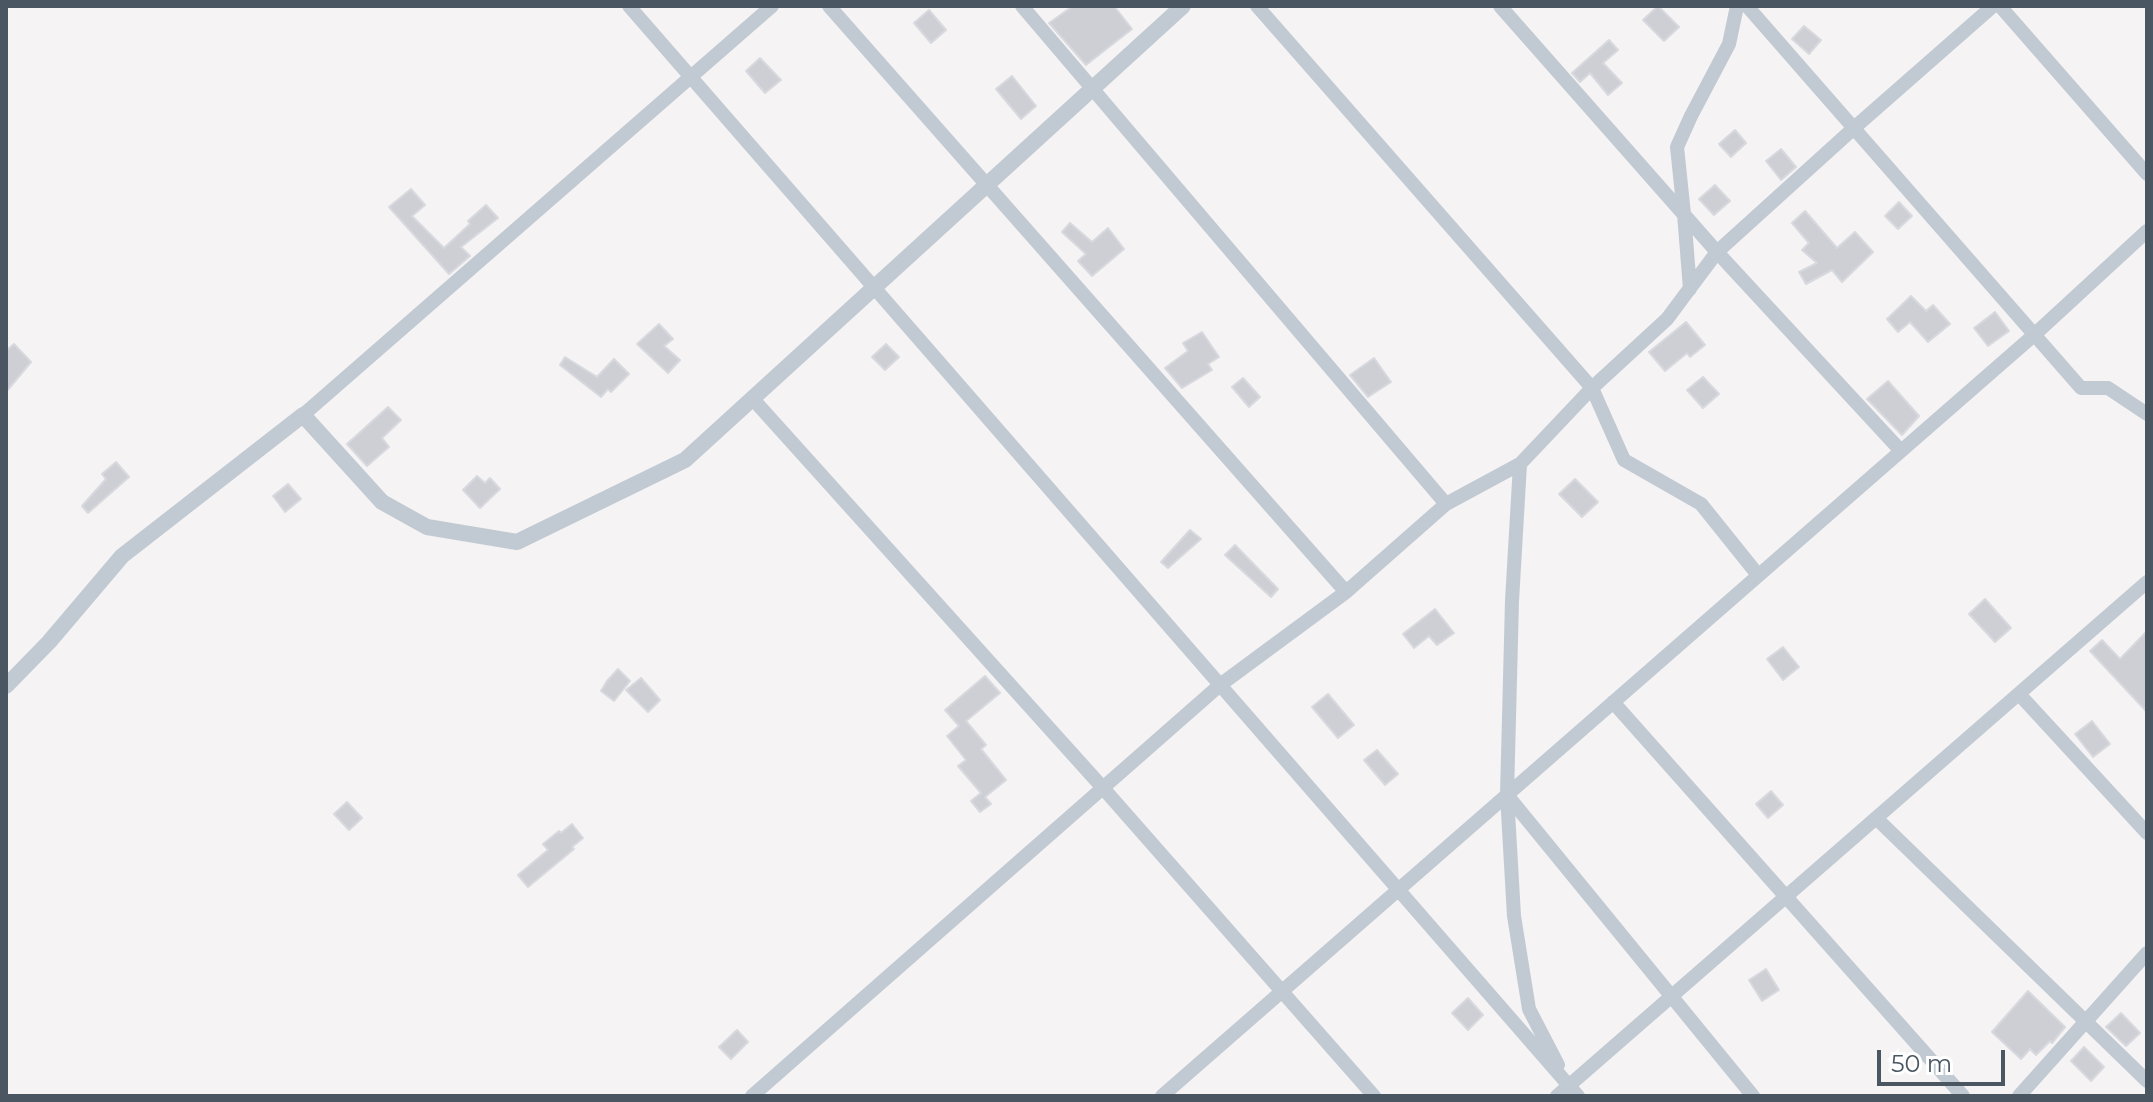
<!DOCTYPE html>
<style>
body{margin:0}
#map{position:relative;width:2153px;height:1102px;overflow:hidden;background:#f5f3f3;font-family:Montserrat,sans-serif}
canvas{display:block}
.frame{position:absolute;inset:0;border:8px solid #4a5661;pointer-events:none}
.scale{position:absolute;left:1877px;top:1050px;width:128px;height:36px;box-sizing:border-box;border:4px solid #4a5661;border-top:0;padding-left:10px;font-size:24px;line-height:28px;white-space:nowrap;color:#4a5661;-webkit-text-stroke:6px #fff;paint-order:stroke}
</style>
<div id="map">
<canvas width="2153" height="1102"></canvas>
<div class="frame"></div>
<div class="scale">50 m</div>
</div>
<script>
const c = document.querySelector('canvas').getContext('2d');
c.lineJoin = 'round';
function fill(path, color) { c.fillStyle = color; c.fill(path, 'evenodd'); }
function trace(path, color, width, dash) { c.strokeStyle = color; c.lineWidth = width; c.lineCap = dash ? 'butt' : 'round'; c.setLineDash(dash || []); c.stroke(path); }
const building = new Path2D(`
 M1073 6H1114L1132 29 1086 65 1049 23Z
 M1658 6 1679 27 1664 41 1643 20Z
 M929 10 946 30 931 43 914 23Z
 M1804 26 1821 40 1809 54 1792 39Z
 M1609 40 1618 50 1603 63 1622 83 1608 95 1590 73 1580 82 1572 73Z
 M760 58 781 80 765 93 746 71Z
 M1012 76 1036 106 1021 119 996 89Z
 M1735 130 1746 143 1731 157 1719 144Z
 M1781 149 1796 167 1781 180 1766 161Z
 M1715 185 1730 201 1714 215 1699 199Z
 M411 189 425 205 412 216 444 248 470 224 468 221 486 205 498 218 461 247 470 256 449 274 389 207Z
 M1899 202 1912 216 1898 229 1885 216Z
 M1805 211 1837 248 1855 232 1873 252 1842 282 1832 270 1806 284 1799 272 1817 263 1802 250 1809 243 1792 223Z
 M1070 223 1092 242 1108 228 1124 249 1092 276 1078 261 1086 254 1062 232Z
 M1911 296 1926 311 1933 305 1950 324 1928 342 1910 322 1898 332 1887 319Z
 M1995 312 2009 331 1988 346 1974 328Z
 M1686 322 1705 345 1690 357 1687 353 1665 371 1649 352Z
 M659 324 673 339 664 346 680 360 668 373 637 344Z
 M1202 332 1219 357 1208 364 1212 370 1182 388 1165 368 1188 351 1183 343Z
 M14 344 31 362 6 392V351Z
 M886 344 899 357 885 370 872 357Z
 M565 357 597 377 614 359 629 374 611 392 608 389 601 397 560 365Z
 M1374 358 1391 382 1368 397 1350 375Z
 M1703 377 1719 394 1703 408 1687 390Z
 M1243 378 1260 397 1249 407 1232 387Z
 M1888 381 1919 416 1902 435 1867 399Z
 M388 407 401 420 382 438 389 447 367 466 347 444Z
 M116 462 129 477 88 513 82 506 106 479 102 474Z
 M477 476 485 483 490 478 500 489 480 508 463 490Z
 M1575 479 1598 502 1582 517 1559 494Z
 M288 484 301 499 285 512 273 496Z
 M1190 530 1201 539 1168 568 1161 562Z
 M1235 545 1278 589 1271 597 1225 555Z
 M1985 599 2011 628 1995 642 1969 614Z
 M1435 609 1454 633 1437 645 1429 636 1414 648 1403 634Z
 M2147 631V712L2090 651 2102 640 2120 659Z
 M1783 647 1799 667 1783 680 1767 659Z
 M618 669 630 681 614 701 601 691 607 681Z
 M985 676 1000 693 966 721 986 745 981 749 1006 780 985 797 991 804 980 812 971 801 981 793 958 766 966 760 947 736 959 726 945 710Z
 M641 678 660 700 648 712 626 690Z
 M1328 694 1354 725 1338 738 1312 707Z
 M2092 721 2110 744 2093 757 2075 734Z
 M1377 750 1398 774 1385 785 1364 760Z
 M1771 791 1783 805 1768 818 1756 804Z
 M347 802 362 818 349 830 334 814Z
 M572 824 583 838 572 847 574 849 528 887 518 875 548 850 543 844 559 831 561 833Z
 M1766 969 1779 990 1762 1001 1749 980Z
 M2028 991 2065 1027 2052 1043 2050 1041 2036 1055 2030 1049 2021 1059 1992 1032Z
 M1468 998 1483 1015 1468 1030 1452 1013Z
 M2121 1013 2140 1033 2126 1046 2106 1027Z
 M737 1030 748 1042 731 1059 719 1047Z
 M2084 1047 2104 1067 2091 1081 2071 1061Z`);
fill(building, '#cdcfd5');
trace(building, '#d7d9de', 2);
trace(new Path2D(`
 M629 6 1578 1096
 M829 6 1346 592
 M1022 6 1446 504
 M1257 6 1592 388 1624 460 1701 504 1758 575
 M1500 6 1717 252 1901 451
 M1747 6 2081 388H2108L2147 414
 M2000 6 2147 174
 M1690 289 1684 214 1677 147 1691 116 1729 44 1737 6
 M752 398 1103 788 1374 1096
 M303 415 772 6
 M1520 464 1512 601 1507 795 1514 916 1529 1009 1558 1065
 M2019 694 2147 833
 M1613 702 1963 1096
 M1507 795 1753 1096
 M1876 818 2147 1081
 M752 1096 1220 685 1346 592 1446 504 1520 464 1592 388 1667 319 1717 252 1854 128 1993 6
 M1162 1096 2034 335 2147 231
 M1557 1096 2147 582
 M2019 1096 2147 953`), '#c1cad2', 14);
trace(new Path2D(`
 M6 686 49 642 122 556 303 415 382 502 427 527 517 542 685 460 1183 6`), '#c1cad2', 16);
</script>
